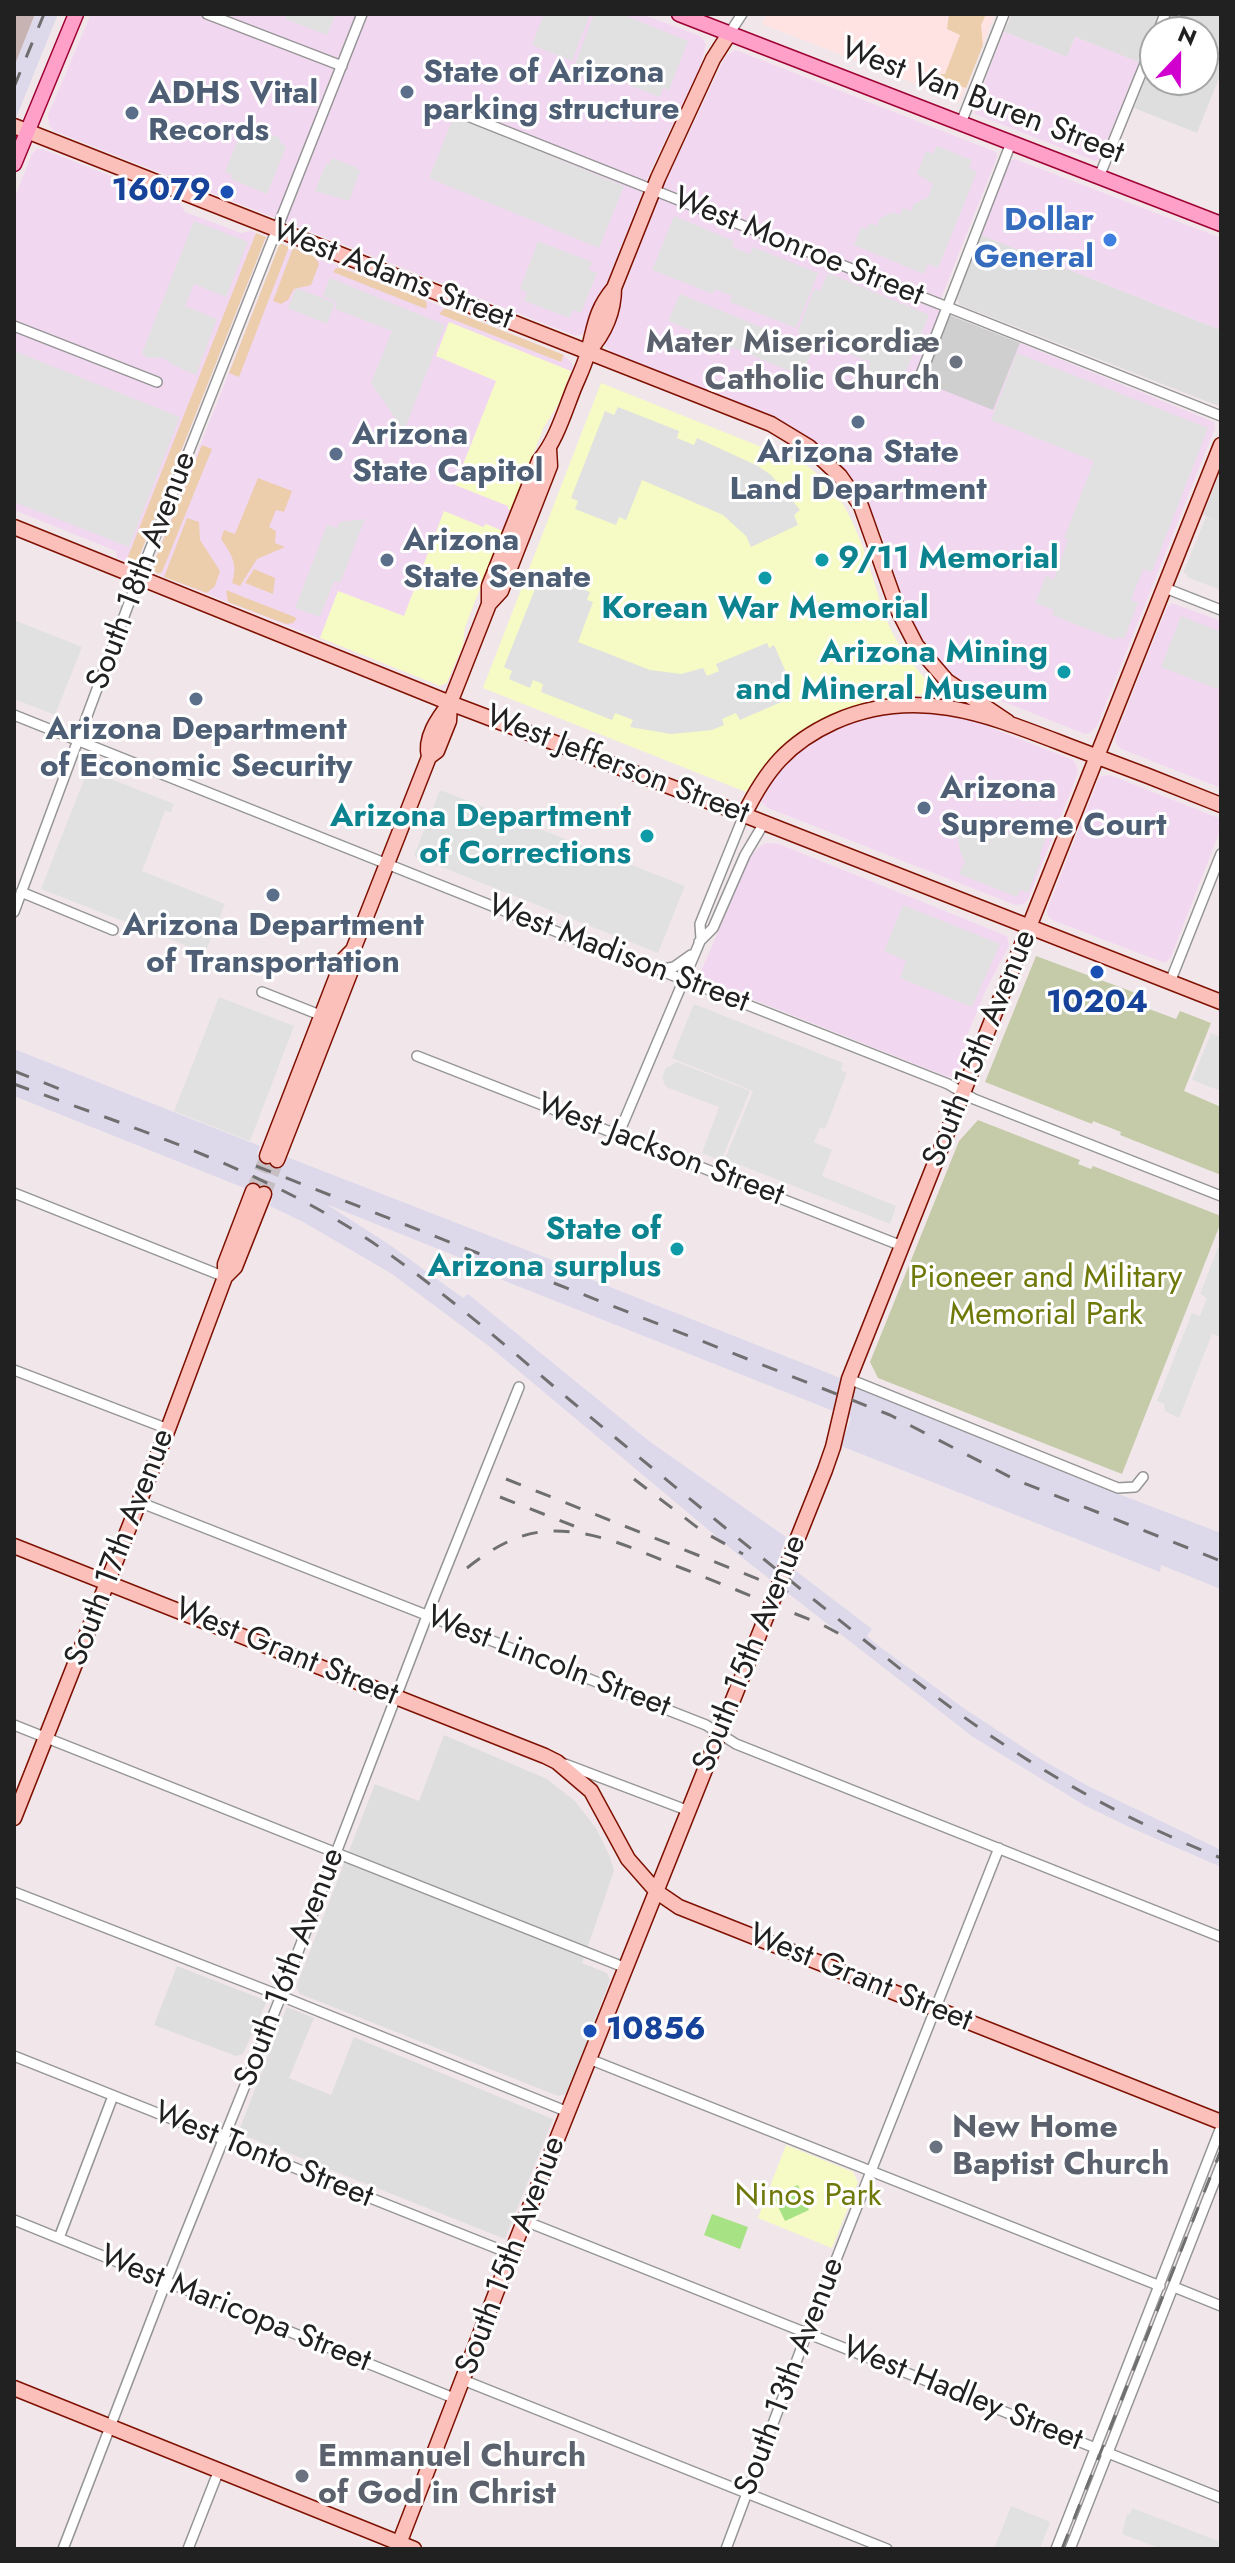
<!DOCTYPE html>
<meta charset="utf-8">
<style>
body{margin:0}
#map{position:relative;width:1235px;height:2563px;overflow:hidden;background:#f1e7eb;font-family:Jost,sans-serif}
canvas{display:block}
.frame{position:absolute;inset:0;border:16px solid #212121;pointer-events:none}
.north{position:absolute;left:1139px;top:16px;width:80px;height:80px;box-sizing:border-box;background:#fff;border:2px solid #a6a6a6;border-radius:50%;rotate:22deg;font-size:22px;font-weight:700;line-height:32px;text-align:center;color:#212121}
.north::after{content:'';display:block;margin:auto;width:28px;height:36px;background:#d200cf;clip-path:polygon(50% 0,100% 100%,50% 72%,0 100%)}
</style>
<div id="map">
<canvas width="1235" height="2563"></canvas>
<div class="frame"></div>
<div class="north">N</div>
</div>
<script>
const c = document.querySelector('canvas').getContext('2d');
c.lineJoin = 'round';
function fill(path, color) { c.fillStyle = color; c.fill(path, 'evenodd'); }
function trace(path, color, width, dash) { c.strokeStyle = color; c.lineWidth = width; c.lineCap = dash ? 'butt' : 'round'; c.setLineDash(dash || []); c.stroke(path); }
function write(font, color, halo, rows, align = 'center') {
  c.font = font + ' Jost,sans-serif'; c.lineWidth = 6; c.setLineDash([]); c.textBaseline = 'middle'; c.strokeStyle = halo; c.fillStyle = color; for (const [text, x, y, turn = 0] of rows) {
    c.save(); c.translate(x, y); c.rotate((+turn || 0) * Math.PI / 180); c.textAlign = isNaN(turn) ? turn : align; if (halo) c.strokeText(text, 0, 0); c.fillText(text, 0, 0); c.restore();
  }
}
fill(new Path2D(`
 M1012 14H1221V73L1197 133 1134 108 1150 67 1075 37 1067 57 1004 32ZM1155 32H1203V80H1155Z
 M981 235 1221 330V407L960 305 956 297Z
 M1221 470V523L1203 515Z
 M444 1735 547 1779 575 1801 596 1828 610 1857 614 1871 582 1963 607 1973 610 1980 567 2094 558 2096 300 1994 296 1987 375 1784 419 1801Z
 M177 1966 267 2001 243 2054 236 2056 154 2025Z
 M287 2007 314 2018 289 2078 331 2095 354 2037 553 2119 505 2239 238 2133Z`), '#dfdedf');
fill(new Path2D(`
 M91 14H642L700 36 706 44 700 67 650 172 588 330 584 334 576 336 54 131 49 125 48 115Z
 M1004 32 1067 57 1075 37 1139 62 1099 160 1095 161 975 114 974 108Z
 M736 50 996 152 997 157 937 309 949 315 993 410 1020 343 1214 422 1215 428 1097 726 1090 733 1085 734 974 690 955 676 935 657 919 633 906 607 880 531 866 502 850 477 831 456 805 435 777 418 613 353 604 345V340L662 189 726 55Z
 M37 149H42L180 203 185 212 241 233 251 231 266 237 139 557 134 562 128 563 117 558 116 551 14 510V199L32 154Z
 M1015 159 1221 238V330L981 235 1010 161Z
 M280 243 564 355 571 362 573 367 559 403 544 427 532 457 529 479 499 541 465 627 463 645 450 679 444 685 440 686 164 577 153 570V565Z
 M1172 603 1221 621V788L1121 749 1116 743 1115 737 1167 607Z
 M897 710 942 713 974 721 1073 760 1076 764 1078 773 1028 899 1024 904 1015 905 768 808 761 801 760 797 783 764 813 739 846 722Z
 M1110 775 1221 819V828L1171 957 1165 963 1052 920 1048 916 1047 910 1098 780 1101 776Z
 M766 843 779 844 1007 936 1009 946 986 990 967 1036 962 1064 956 1076 948 1077 704 980 701 977V971L751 856 759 847Z`), '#f2d7f1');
fill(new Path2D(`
 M35 14H58L14 123V67Z
 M14 1049 260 1146 257 1155 285 1165 287 1157 552 1260 562 1268 828 1373 1116 1493 1221 1533V1589L1161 1565 1160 1572 841 1446 851 1418 477 1270 478 1265 326 1204 390 1245 463 1298 468 1294 649 1441 786 1537 779 1558 872 1629 867 1636 876 1644 965 1709 1044 1761 1088 1786 1221 1850V1867L1129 1827 1084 1805 973 1737 735 1552 490 1347 392 1274 305 1223 270 1206 272 1199 14 1096Z`), '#ddd9eb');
fill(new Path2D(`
 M767 14H995L960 101 762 24Z`), '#ffe3e3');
fill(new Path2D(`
 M949 315 1020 343 993 410 923 382Z`), '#cfcfcf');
fill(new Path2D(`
 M14 14H35L14 67Z`), '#c7b3b2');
fill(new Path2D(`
 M949 14H986L981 25 983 45 966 88 939 79 941 74H945L960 35 947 29Z
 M256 233 266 237 139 557 135 562H129L127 559Z
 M280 243 289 247 239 377 229 373Z
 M293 248 315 257 319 264 311 285 294 289 288 300 281 304 273 301Z
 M336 268H341L425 300 427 304 426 309 333 272Z
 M445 308 564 355 561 362 439 314Z
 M202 445 212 449 162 572 158 574 153 570V565Z
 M258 478 292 491 284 512 276 510 269 527 276 531 275 543 285 547 257 559 240 586 232 583C238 564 232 555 221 539L224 530 235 534Z
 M187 518 199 522 200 540 220 571 215 586 207 593 164 577Z
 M254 569 275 578 273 594 245 583Z
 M226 590 297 618 293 623 286 624 228 602Z`), '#eccead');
fill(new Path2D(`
 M1036 956 1144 996 1141 1006 1176 1019 1180 1011 1211 1023 1184 1091 1221 1107V1175L1120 1135 1121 1132 1093 1121 1092 1124 985 1082Z
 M978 1120 1080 1160 1078 1164 1091 1169 1093 1166 1221 1216V1222L1122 1474 878 1378 870 1362 959 1141Z`), '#c5cba8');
fill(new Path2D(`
 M449 322 571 371 559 403 544 427 532 457 529 479 516 512 508 509V506L455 485 496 381 436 356Z
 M601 383 804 464C861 500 867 574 891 630 901 652 918 671 934 689L933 694C854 698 789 721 746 792L483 688Z
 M444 511 483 527 486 524 508 533 499 541 465 627 463 645 447 683 440 686 320 638 338 591 404 616Z
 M786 2145 853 2172 858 2182 832 2248 758 2218Z`), '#f6fbc5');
fill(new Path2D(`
 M798 2185 809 2210 785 2221 773 2196Z
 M712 2214 748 2227 740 2249 704 2235Z`), '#a7e284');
fill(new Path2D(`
 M287 14H336L327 35 285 19Z
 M544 14H590L572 61 532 45Z
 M594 14H621L688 41 669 90 663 88 660 97 575 64Z
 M454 116 624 186 599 248 429 178Z
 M244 124 280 138 279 141 286 147 267 194 231 179 232 175 225 172Z
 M937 146 972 160 969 168 977 172 938 268 928 264 924 274 854 245 861 227 867 229 869 223 877 226 880 218 893 212 900 215 903 208 911 211 914 204 928 197 933 184 917 174 926 151 933 154Z
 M332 158 358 168 357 170 360 171 349 201 315 191 326 164H329Z
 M674 216 734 241 732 247 750 254 753 247 818 273 796 328 730 302 732 296 715 289 713 294 652 270Z
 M194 221 248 242 226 297 194 284 185 306 217 319 196 375 173 365 164 358H147L142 353Z
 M538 241 592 262 589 270 597 273 581 313 573 310 570 318 524 301 527 292 520 289Z
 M828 273 929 315 904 376 893 372 887 386 865 377 870 362 797 332 814 289 820 291Z
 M330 278 445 325 404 431 371 383 392 331 335 309 337 302 323 296Z
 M296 288 335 303 327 324 288 308Z
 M680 294 813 348 802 376 668 321Z
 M14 351 180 417 129 547 14 502Z
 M1017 353 1208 428 1152 572 1143 569 1131 600 1138 603 1124 639 1117 637 1116 640 1052 615 1054 610 1035 603 1046 576 1054 579 1068 540 1064 538 1094 461 991 420Z
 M618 407 679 431 677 438 694 445 697 438 758 466 771 475 800 510 794 515 798 525 751 547 746 536 723 515 642 480 626 520 619 517 616 525 575 509 578 501 571 498 605 411 614 415Z
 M1206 517 1221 523V590L1187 577V574L1183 573Z
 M365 519 340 583 334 581 320 617 295 608 327 525 337 528 340 522Z
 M548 575 590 592 587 600 593 602 578 642 650 670 681 674 703 668 707 676 719 671 716 664 767 643 769 648 774 645 793 688 784 692 788 699 740 720 736 713 722 719 724 725 712 730 671 734 630 727 633 720 615 713 612 720 541 692 543 684 533 680 530 688 509 679 512 671 504 667 539 579 546 581Z
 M1181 616 1221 632V682L1217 689 1161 667Z
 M14 620 82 647 55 715 14 699Z
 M89 767 107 774 106 777 174 804 171 812 165 811 142 871 225 904 205 953 41 889Z
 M440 790 685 886 658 953 414 856Z
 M1005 824 1004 831 1019 836 1022 829 1046 838 1039 856 1042 857 1028 893 1020 890 1017 897 959 874 965 862 960 851 957 834Z
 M903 905 1000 944 972 1007 900 978 906 961 884 951Z
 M219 997 294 1026 250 1141 174 1111Z
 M694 1004 843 1063 841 1070 847 1073 825 1129 820 1128 814 1142 832 1150 822 1176 896 1206 890 1224 725 1159 753 1091 672 1058Z
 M1211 1033 1221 1037V1091L1192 1080Z
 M677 1062 750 1091 721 1161 702 1153 719 1107 666 1087 662 1078 666 1068Z
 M1221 1240V1337L1212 1334 1179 1418 1165 1411 1164 1404 1157 1401 1192 1313 1200 1316 1207 1298 1200 1294Z
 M1011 2506 1050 2522 1040 2549H994Z
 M1132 2508 1221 2542V2549H1162L1122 2534 1127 2514H1130Z`), '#e1e1e1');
trace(new Path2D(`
 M253 1191 267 1156
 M264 1194 277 1160`), '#c7bfc3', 14, [14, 7]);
const street = new Path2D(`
 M207 14 342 66
 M1158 32 1165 14
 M729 34 742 14
 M465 115 1221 416
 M961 123 1004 14
 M1099 177 1155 39
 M14 326 157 382
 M921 383 920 377 1011 143
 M1165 588 1221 610
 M14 715 630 961 659 970 948 1084 974 1099 1221 1196
 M21 892 113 930
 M14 912 132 595 362 14
 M699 942 713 928 745 855 764 823
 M659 970 674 967 691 955
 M1170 982 1221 854
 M262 992 325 1017
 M417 1056 902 1246
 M619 1133 701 939 700 924 744 815
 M14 1193 225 1277
 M14 1370 168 1429
 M849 1379 1118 1488 1135 1487 1143 1477
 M139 1502 706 1725 736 1744 1221 1937
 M14 1725 626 1968
 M565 1764 689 1811
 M14 1892 281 1996 568 2112
 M14 2056 511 2254
 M589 2059 1160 2286
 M14 2220 456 2399
 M525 2221 1221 2498
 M59 2238 113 2096
 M1174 2287 1221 2306
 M463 2380 887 2549
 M63 2549 166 2282 281 1996 427 1616 519 1387
 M188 2549 219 2470
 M726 2549 807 2333 999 1848
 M1056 2549 1221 2127
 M1070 2549 1221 2165`);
const secondary = new Path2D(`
 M14 126 771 424 809 447 840 476 861 506 898 610 916 645 947 681 1008 722
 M588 352C604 334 614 313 614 288
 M14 527 450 703 729 809 1221 1002
 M489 604V586L539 461C556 441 564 413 574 388 579 376 585 364 588 352 595 326 595 311 614 288L658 178 713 59 729 34
 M429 757C424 738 438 718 450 703
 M744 815C766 770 788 743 834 722 919 684 993 717 1074 748 1123 766 1172 785 1221 805
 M267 1156 343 960 353 950 429 757 437 751 449 721 450 703 489 604 501 591 550 466 549 449
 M277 1160 354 963 353 950
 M225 1277V1264L253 1191
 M14 1546 545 1756 557 1762 591 1791 628 1859 657 1892 679 1907 1221 2122
 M14 1818 168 1429 225 1277 235 1267 264 1194
 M14 2388 414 2549
 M397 2549 511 2254 825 1470 833 1447 849 1379 1221 445`);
const primary = new Path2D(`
 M679 14 1221 224
 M14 164 76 14`);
trace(street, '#959595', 12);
trace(secondary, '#7e1102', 17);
trace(primary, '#9e0032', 17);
trace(street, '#fff', 9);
trace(secondary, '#fcc0bb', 14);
trace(primary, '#fea0c7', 14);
trace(new Path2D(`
 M14 87 44 14
 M14 1071 70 1093
 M14 1084C136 1129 263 1169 372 1242 442 1290 506 1346 571 1401 653 1469 735 1536 818 1603 877 1650 934 1698 997 1740 1067 1787 1143 1827 1221 1858
 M256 1166 890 1415 1016 1480 1221 1561
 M506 1479 778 1587 800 1599
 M634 1479 702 1531 743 1554
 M500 1497 574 1526
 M467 1568C494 1547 520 1531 555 1531 601 1531 643 1553 684 1569 730 1587 775 1606 821 1624L847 1638
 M1062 2549 1221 2150`), '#6f6f6f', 3, [16, 16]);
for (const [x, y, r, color] of [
 [407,92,8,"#5c6f8a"],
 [132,113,8,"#5c6f8a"],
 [227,192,8,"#1a4fb4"],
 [1110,240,8,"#3f7fe0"],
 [956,362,8,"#6b7280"],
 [858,422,8,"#5c6f8a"],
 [336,454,8,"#5c6f8a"],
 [387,560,8,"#5c6f8a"],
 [822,560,8,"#0f9aa8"],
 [765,578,8,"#0f9aa8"],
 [1064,672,8,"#0f9aa8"],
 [196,699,8,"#5c6f8a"],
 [924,808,8,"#5c6f8a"],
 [647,836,8,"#0f9aa8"],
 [273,895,8,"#5c6f8a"],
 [1097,972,8,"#1a4fb4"],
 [677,1249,8,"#0f9aa8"],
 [590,2031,8,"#1a4fb4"],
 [936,2147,8,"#6b7280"],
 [302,2476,8,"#6b7280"]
]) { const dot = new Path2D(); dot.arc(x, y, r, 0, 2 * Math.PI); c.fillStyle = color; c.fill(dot); trace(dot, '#fff', 3); }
write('bold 32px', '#4e5e75', '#fff', [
 ["State of Arizona",423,74],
 ["parking structure",423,111],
 ["ADHS Vital",148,95],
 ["Records",148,132],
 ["Arizona",352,436],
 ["State Capitol",352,473],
 ["Arizona State",858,454,"center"],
 ["Land Department",858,491,"center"],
 ["Arizona",403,542],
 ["State Senate",403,579],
 ["Arizona Department",196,731,"center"],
 ["of Economic Security",196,768,"center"],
 ["Arizona",940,790],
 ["Supreme Court",940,827],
 ["Arizona Department",273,927,"center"],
 ["of Transportation",273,964,"center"]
], 'left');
write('32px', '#212121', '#fff', [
 ["West Van Buren Street",982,102,21],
 ["West Monroe Street",798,248,22],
 ["West Adams Street",392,276,21],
 ["South 18th Avenue",143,571,-69],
 ["West Jefferson Street",617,766,21],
 ["West Madison Street",618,955,21],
 ["South 15th Avenue",981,1049,-68],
 ["West Jackson Street",660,1151,21],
 ["South 17th Avenue",121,1548,-69],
 ["West Grant Street",286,1653,22],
 ["South 15th Avenue",751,1654,-68],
 ["West Lincoln Street",548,1663,21],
 ["South 16th Avenue",291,1968,-69],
 ["West Grant Street",860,1979,22],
 ["West Tonto Street",263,2156,22],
 ["South 15th Avenue",512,2256,-69],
 ["West Maricopa Street",235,2310,22],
 ["South 13th Avenue",791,2377,-69],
 ["West Hadley Street",962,2395,22]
]);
write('bold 32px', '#164399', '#fff', [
 ["16079",211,192],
 ["10204",1097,1004,"center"],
 ["10856",606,2031,"left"]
], 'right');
write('bold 32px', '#366cbe', '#fff', [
 ["Dollar",1094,222],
 ["General",1094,259]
], 'right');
write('bold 32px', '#5b616d', '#fff', [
 ["Mater Misericordiæ",940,344,"right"],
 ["Catholic Church",940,381,"right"],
 ["New Home",952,2129],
 ["Baptist Church",952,2166],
 ["Emmanuel Church",318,2458],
 ["of God in Christ",318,2495]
], 'left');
write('bold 32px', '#0d838f', '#fff', [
 ["9/11 Memorial",838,560,"left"],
 ["Korean War Memorial",765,610,"center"],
 ["Arizona Mining",1048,654],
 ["and Mineral Museum",1048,691],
 ["Arizona Department",631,818],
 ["of Corrections",631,855],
 ["State of",661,1231],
 ["Arizona surplus",661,1268]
], 'right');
write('32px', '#6f790a', '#fff', [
 ["Pioneer and Military",1046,1279],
 ["Memorial Park",1046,1316],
 ["Ninos Park",808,2197]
]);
</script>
